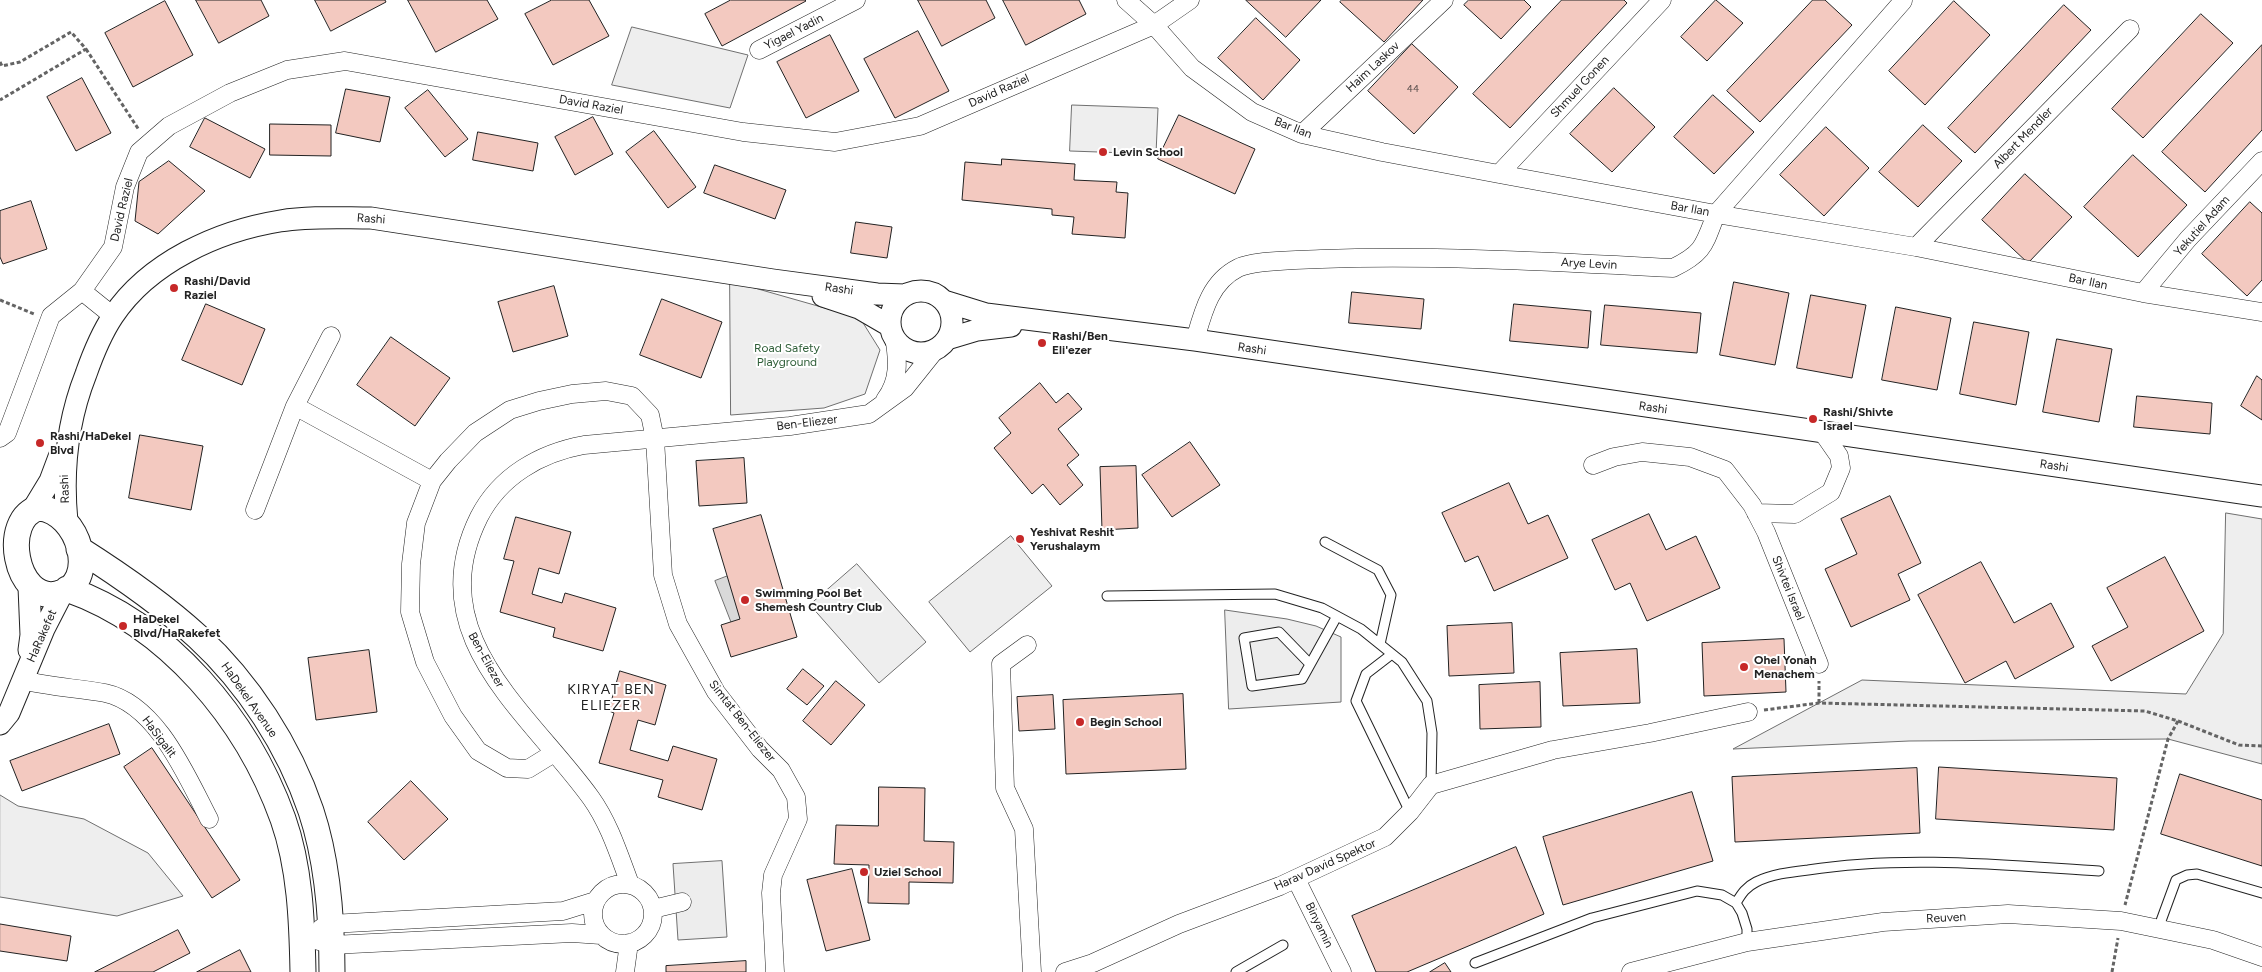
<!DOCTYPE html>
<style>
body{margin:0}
canvas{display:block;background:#fff}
</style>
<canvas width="2262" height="972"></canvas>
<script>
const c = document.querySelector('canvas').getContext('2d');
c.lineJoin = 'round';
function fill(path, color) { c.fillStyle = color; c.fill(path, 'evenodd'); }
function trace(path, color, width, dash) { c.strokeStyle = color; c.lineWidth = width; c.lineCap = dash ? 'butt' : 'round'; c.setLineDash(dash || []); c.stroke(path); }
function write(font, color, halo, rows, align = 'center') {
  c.font = font + ' Figtree,sans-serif'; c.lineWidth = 4; c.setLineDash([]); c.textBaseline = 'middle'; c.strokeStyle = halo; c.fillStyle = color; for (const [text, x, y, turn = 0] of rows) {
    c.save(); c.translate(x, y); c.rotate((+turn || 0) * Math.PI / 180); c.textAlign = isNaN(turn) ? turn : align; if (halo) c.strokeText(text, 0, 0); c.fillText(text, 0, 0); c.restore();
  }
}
const green = new Path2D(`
 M632 27 748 55 730 108 612 85Z
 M1072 105 1158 108 1156 154 1070 151Z
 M730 281 860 318 880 350 865 394 824 408 731 415Z
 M2226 513 2262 519V764L2168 739 1909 741 1733 749 1862 680 2186 694 2223 634Z
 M1011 536 1052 586 970 652 929 602Z
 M857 564 926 642 879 683 810 605Z
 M0 795 18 806 84 819 148 853 183 896 117 916 0 897Z`);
fill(green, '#eee');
trace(green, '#6f6f6f', 1);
const parking = new Path2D(`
 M1225 610 1287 619 1316 626 1341 637V702L1229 709Z
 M722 861 727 937 678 940 673 864Z`);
fill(parking, '#ededed');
trace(parking, '#6f6f6f', 1);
const water = new Path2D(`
 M754 566 736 635 715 581Z`);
fill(water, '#d9d9d9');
trace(water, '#6f6f6f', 1);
const building = new Path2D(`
 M196 0H261L269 16 219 43Z
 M315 0H385L386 2 331 31Z
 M408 0H487L498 19 436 52Z
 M552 0H589L609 36 553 65 525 14Z
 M731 0H805L806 1 722 46 705 14Z
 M918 0H986L995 18 942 46Z
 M1003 0H1079L1086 14 1026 45Z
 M1246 0H1321L1286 37Z
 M1342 0H1423L1384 42 1340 2Z
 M1469 0H1524L1531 7 1501 39 1464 5Z
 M1562 0H1624L1627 3 1510 128 1473 94Z
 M1716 0 1743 23 1707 61 1681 37Z
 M1813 0H1825L1852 25 1760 122 1727 91Z
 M165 1 193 55 133 87 105 33Z
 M1954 1 1990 35 1925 105 1889 71Z
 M2064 5 2091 30 1975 153 1948 128Z
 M2201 14 2233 43 2143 138 2112 109Z
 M1256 18 1300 60 1263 100 1218 58Z
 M918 31 949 91 895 118 864 59Z
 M830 35 859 91 806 118 777 62Z
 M1412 44 1458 87 1414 134 1368 91Z
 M2262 45V130L2205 192 2162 152Z
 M82 78 111 133 76 151 47 97Z
 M1614 88 1655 127 1612 172 1570 134Z
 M346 89 390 97 380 142 336 133Z
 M428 90 468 139 445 157 405 108Z
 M1713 95 1754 132 1714 174 1674 137Z
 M1179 115 1255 149 1235 194 1158 159Z
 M593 117 613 154 575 175 555 137Z
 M205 118 265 149 250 178 190 147Z
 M270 124 331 125V156L270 155Z
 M1923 125 1962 161 1918 207 1879 172Z
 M1826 127 1869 168 1824 216 1780 175Z
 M654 131 696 187 668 208 626 152Z
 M478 132 538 143 533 171 473 160Z
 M2133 155 2187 205 2138 257 2084 207Z
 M1002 159 1075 164 1074 180 1117 182 1116 192 1128 193 1125 238 1072 234 1074 217 1052 215V209L962 200 965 162 1001 165Z
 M169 161 205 191 158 234 135 221 139 182Z
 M715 165 786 190 775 219 704 193Z
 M2025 174 2072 217 2028 263 1982 220Z
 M31 201 47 249 3 264 0 257V211Z
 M2250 202 2262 213V280L2247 296 2202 254Z
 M856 222 892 227 887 258 851 253Z
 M1734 282 1789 293 1775 365 1720 355Z
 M554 286 568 336 513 352 498 302Z
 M1352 292 1424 299 1421 329 1349 323Z
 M1811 295 1866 305 1852 378 1797 368Z
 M662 299 722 322 701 378 640 355Z
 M206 304 265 329 242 385 182 360Z
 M1514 304 1591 311 1588 348 1510 341Z
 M1605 305 1701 313 1697 353 1601 345Z
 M1896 307 1951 318 1937 390 1882 380Z
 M1974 322 2029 332 2016 405 1960 394Z
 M391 337 450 378 415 426 357 385Z
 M2057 339 2112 349 2099 422 2043 412Z
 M2257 376 2262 380V420L2241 406Z
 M1040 383 1056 403 1068 393 1082 409 1058 429 1079 455 1067 465 1083 485 1060 505 1043 484 1032 494 994 448 1011 433 999 418Z
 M2137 396 2212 403 2210 434 2134 427Z
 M140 435 203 446 191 510 129 498Z
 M1190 442 1220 485 1172 517 1142 475Z
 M744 458 747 503 699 506 696 461Z
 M1136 466 1138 528 1102 530 1100 467Z
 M1509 483 1528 524 1548 515 1568 558 1494 591 1478 556 1465 562 1442 513Z
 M1890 496 1921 563 1898 574 1910 600 1851 627 1825 569 1857 554 1841 519Z
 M1649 514 1666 550 1696 536 1720 588 1647 621 1630 583 1615 590 1592 540Z
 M761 515 797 637 731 657 721 625 740 619 713 529Z
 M516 517 571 532 559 574 539 568 532 594 562 603 565 593 616 608 603 651 553 637 555 628 500 612 514 561 504 559Z
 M2165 557 2204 631 2111 681 2092 646 2128 627 2107 588Z
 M1981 562 2014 623 2051 603 2074 647 2015 679 2006 661 1965 683 1918 595Z
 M1512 623 1514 673 1449 676 1447 626Z
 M1784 639 1786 692 1704 696 1702 643Z
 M1637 649 1640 703 1563 706 1560 653Z
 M369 650 377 712 316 720 308 658Z
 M803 669 824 686 807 705 787 689Z
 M620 671 666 685 655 725 638 720 630 750 668 761 673 746 717 759 702 810 658 797 663 780 599 763 614 713 609 711Z
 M836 681 865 705 831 745 803 721Z
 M1540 682 1541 727 1480 729 1479 685Z
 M1183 694 1186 769 1066 774 1063 700Z
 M1053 695 1055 729 1019 731 1017 697Z
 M109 724 120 754 22 791 10 761Z
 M152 748 240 880 212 898 124 767Z
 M1939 767 2117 778 2114 830 1936 819Z
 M1917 768 1920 833 1735 842 1732 777Z
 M2180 774 2262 800V866L2161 834Z
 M411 781 448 819 404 860 368 822Z
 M879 787 925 788 924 841 954 842 953 883 909 882V904L868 903 869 865 834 864 836 825 878 826Z
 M1692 792 1713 861 1563 905 1543 837Z
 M1516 847 1544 914 1407 972H1376L1352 916Z
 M852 869 870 940 826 951 807 880Z
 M0 924 71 936 67 961 0 951Z
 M178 930 190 953 153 972H95Z
 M240 950 251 972H197Z
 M746 961V972H666V966Z
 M1445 963 1451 972H1430Z`);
fill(building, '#f3c9c0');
trace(building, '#222', 1);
const service = new Path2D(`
 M1325 542 1378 570 1391 595 1380 644
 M1107 596 1275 594 1322 608 1361 629 1402 662 1427 701 1432 733 1431 785
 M1392 654 1366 674 1356 701 1410 812
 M1310 664 1279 632 1244 638 1252 686 1302 679 1337 616
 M1736 903C1742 893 1746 887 1756 882 1772 874 1791 872 1808 870 1903 855 2003 865 2099 871
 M2158 929 2176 880 2187 875 2197 874 2262 893
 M1475 963 1592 918 1697 891 1722 895 1736 903 1742 913 1747 929V942
 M1236 972 1283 945`);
const minor = new Path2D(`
 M1126 0 1154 25 1192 68 1252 112 1302 134 1382 152 1499 174 1716 214 1916 247 2143 293 2262 312
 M759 50 856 0
 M1302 134 1444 0
 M1499 174 1662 0
 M1916 247 2130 29
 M82 291 113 316
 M2143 293 2188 239 2262 161
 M1195 340C1203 312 1210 282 1238 268 1254 260 1302 260 1321 259 1438 255 1555 262 1673 268 1704 253 1704 245 1716 214L1903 1
 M885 400C900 380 898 360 894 336
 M295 406 432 481
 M0 438 7 433 51 316 82 291 113 247 125 187 139 152 169 126 230 93 287 70 345 61 743 132 835 142 920 126 1154 25 1190 0
 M1593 465 1614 457 1642 452 1690 457 1725 470 1752 505 1766 532 1819 664
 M255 510 295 406 331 336
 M1756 513 1795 514 1831 492 1841 468 1839 456 1823 433
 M1027 645 1001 664 1005 788 1024 829 1032 972
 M22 680C50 687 77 688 105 693 157 704 187 777 209 819
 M554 753 528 769 507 768 478 751 453 716 425 662 410 612 411 564 416 523 432 481 448 461 475 433 510 410 539 401 572 394 606 391 632 396 650 415 655 439 663 575 678 624 716 692 760 749 781 770 796 797 798 819 773 875 771 893 775 972
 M1296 879 1342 972
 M593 914a30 30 0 1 1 60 0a30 30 0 1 1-60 0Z
 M630 884C619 855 609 823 591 798 529 712 420 636 479 517 500 476 540 453 584 445L790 426 869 414 905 388 937 348
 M653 909 682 902
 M321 928 331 924 563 911 595 901
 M302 936 332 945 572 933 601 935
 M625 972 629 943
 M1065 972 1093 963 1179 924 1280 886 1385 837 1410 812 1431 785 1553 750 1650 733 1748 712
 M1631 972 1747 942 1883 922 2008 914 2121 921 2213 940 2262 957`);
const tertiary = new Path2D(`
 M890 322a31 31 0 1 1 62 0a31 31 0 1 1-62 0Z
 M823 296 859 308 890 326
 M944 301 986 314 1195 340 2262 496
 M947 339 977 330 1011 326
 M33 509 50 481 59 457
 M67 522C62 471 67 422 86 374 93 354 101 334 113 316 149 262 218 231 280 221 310 216 341 218 371 218L773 280 877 294 905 295
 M29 650 31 635 29 587
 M0 724 9 713 44 629 63 592`);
const secondary = new Path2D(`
 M39 508C79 511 101 584 57 594 15 603 0 518 39 508Z
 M79 549C120 575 162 604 198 637 248 683 289 746 311 811 328 862 332 918 332 972
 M67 589C169 625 247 719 283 819 300 867 302 921 303 972`);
trace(service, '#222', 11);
trace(minor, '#222', 19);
trace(tertiary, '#222', 23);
trace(secondary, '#222', 27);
trace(new Path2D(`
 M86 49 139 130
 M0 62 2 66 20 62 71 32 86 49 0 100
 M0 300 34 314
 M1819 703V681
 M1764 710 1819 703 2145 711 2178 721 2168 739 2125 905
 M2178 721 2239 745 2262 746
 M2112 972 2118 938`), '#646464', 3, [4, 2.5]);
trace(service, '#fff', 9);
trace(minor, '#fff', 18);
trace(tertiary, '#fff', 21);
trace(secondary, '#fff', 25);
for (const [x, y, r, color] of [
 [1103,152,5,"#c62828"],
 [174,288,5,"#c62828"],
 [1042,343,5,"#c62828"],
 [1813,419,5,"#c62828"],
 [40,443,5,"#c62828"],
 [1020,539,5,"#c62828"],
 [745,600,5,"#c62828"],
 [123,626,5,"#c62828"],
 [1744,667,5,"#c62828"],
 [1080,722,5,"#c62828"],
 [864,872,5,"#c62828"]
]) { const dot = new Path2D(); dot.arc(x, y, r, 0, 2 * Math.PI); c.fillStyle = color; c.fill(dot); trace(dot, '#fff', 2); }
write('10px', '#564c4a', null, [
 ["44",1413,89]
]);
write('12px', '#222', '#fff', [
 ["Yigael Yadin",794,32,-27],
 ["Haim Laskov",1373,67,-43],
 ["Shmuel Gonen",1580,87,-47],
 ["David Raziel",999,91,-24],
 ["David Raziel",591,105,10],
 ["Bar Ilan",1293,128,21],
 ["Albert Mendler",2023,138,-46],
 ["Bar Ilan",1690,209,10],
 ["David Raziel",122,210,-77],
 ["Rashi",371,219,4],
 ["Yekutiel Adam",2202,226,-48],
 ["Arye Levin",1589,264,3],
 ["Bar Ilan",2088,282,12],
 ["Rashi",839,289,8],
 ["Rashi",1252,349,8],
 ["Rashi",1653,408,8],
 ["Ben-Eliezer",807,423,-7],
 ["Rashi",2054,466,8],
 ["Rashi",65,489,-92],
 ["Shivtei Israel",1788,588,68],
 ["HaRakefet",42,636,-66],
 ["Ben-Eliezer",486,660,61],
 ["HaDekel Avenue",249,700,55],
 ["Simtat Ben-Eliezer",742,721,52],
 ["HaSigalit",159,737,53],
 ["Harav David Spektor",1325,865,-24],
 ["Reuven",1946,918,-3],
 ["Binyamin",1319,925,64]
]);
write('bold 12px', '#222', '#fff', [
 ["Levin School",1113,152],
 ["Rashi/David",184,281],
 ["Raziel",184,295],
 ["Rashi/Ben",1052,336],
 ["Eli'ezer",1052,350],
 ["Rashi/Shivte",1823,412],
 ["Israel",1823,426],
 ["Rashi/HaDekel",50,436],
 ["Blvd",50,450],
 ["Yeshivat Reshit",1030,532],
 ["Yerushalaym",1030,546],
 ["Swimming Pool Bet",755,593],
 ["Shemesh Country Club",755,607],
 ["HaDekel",133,619],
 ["Blvd/HaRakefet",133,633],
 ["Ohel Yonah",1754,660],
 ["Menachem",1754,674],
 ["Begin School",1090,722],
 ["Uziel School",874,872]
], 'left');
write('12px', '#2f5e38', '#fff', [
 ["Road Safety",787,348],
 ["Playground",787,362]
]);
c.letterSpacing = '1px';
write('14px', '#222', '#fff', [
 ["KIRYAT BEN",611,690],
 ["ELIEZER",611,706]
]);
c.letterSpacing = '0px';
</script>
